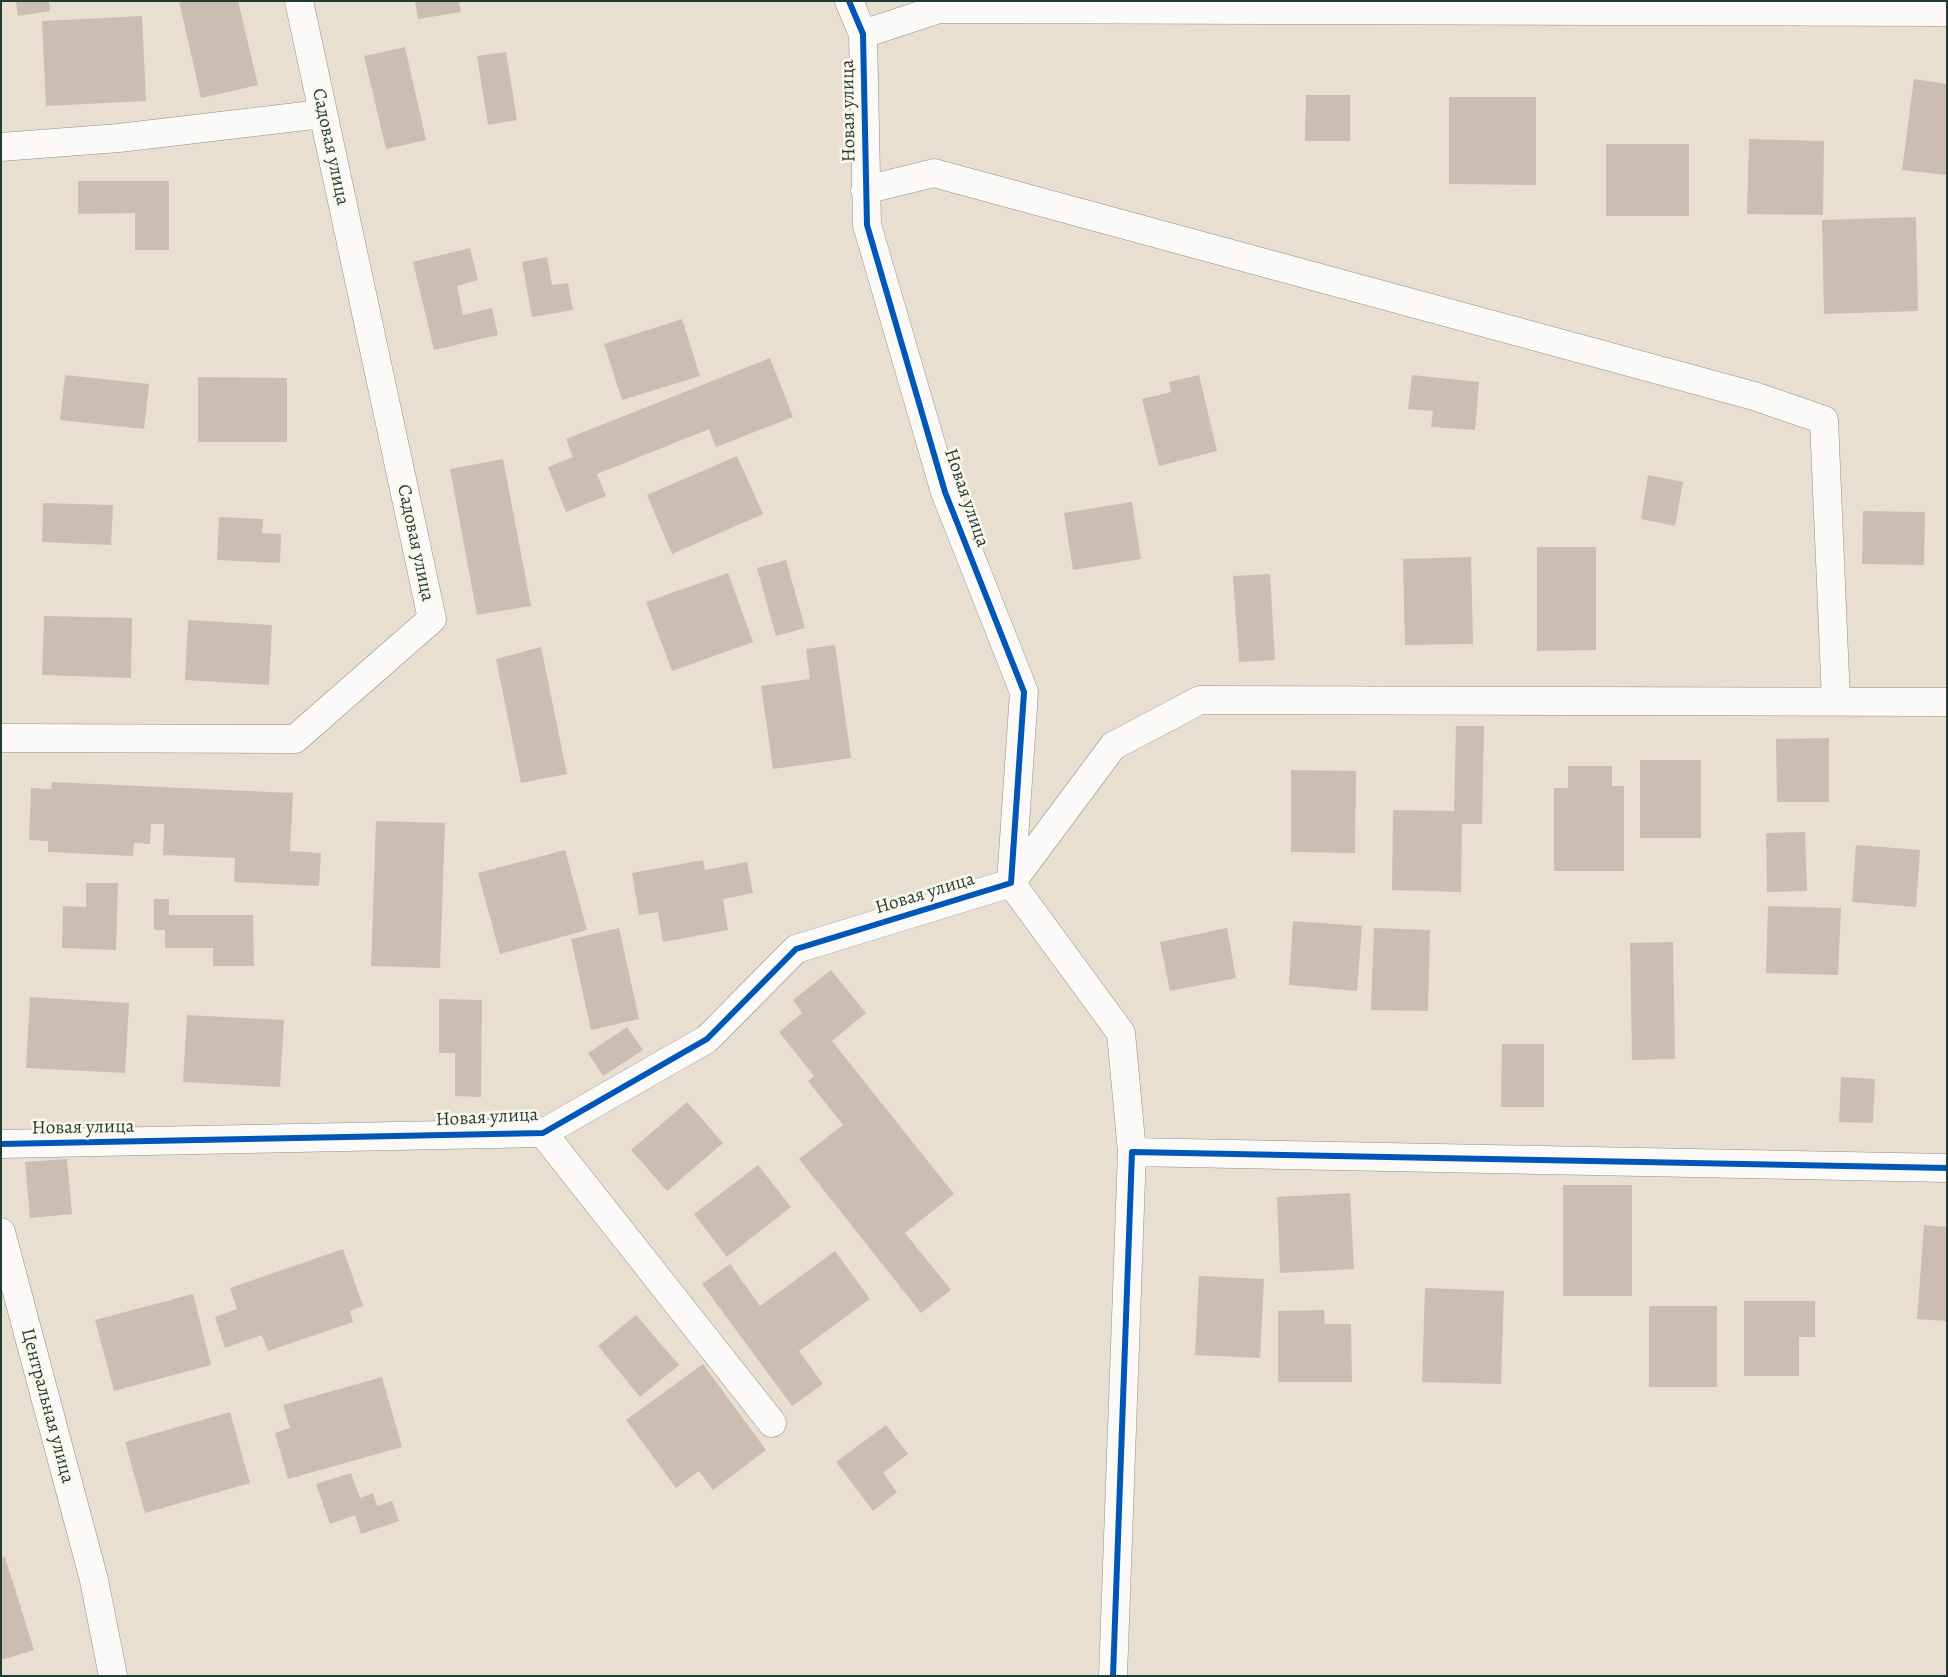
<!DOCTYPE html>
<meta charset="utf-8">
<style>
body{margin:0}
#map{position:relative;width:1948px;height:1677px;overflow:hidden;background:#e8dfd0;font-family:Alegreya,serif}
canvas{display:block}
.frame{position:absolute;inset:0;border:2px solid #1f3d34;pointer-events:none}
</style>
<div id="map">
<canvas width="1948" height="1677"></canvas>
<div class="frame"></div>
</div>
<script>
const c = document.querySelector('canvas').getContext('2d');
c.lineJoin = 'round';
function fill(path, color) { c.fillStyle = color; c.fill(path, 'evenodd'); }
function trace(path, color, width, dash) { c.strokeStyle = color; c.lineWidth = width; c.lineCap = dash ? 'butt' : 'round'; c.setLineDash(dash || []); c.stroke(path); }
function write(font, color, halo, rows, align = 'center') {
  c.font = font + ' Alegreya,serif'; c.lineWidth = 5; c.setLineDash([]); c.textBaseline = 'middle'; c.strokeStyle = halo; c.fillStyle = color; for (const [text, x, y, turn = 0] of rows) {
    c.save(); c.translate(x, y); c.rotate((+turn || 0) * Math.PI / 180); c.textAlign = isNaN(turn) ? turn : align; if (halo) c.strokeText(text, 0, 0); c.fillText(text, 0, 0); c.restore();
  }
}
fill(new Path2D(`
 M16 1H49L50 11 18 16Z
 M179 1H238L258 85 201 98Z
 M415 1H459L461 12 418 19Z
 M142 16 146 101 46 106 42 21Z
 M405 47 426 140 386 149 364 56Z
 M506 52 517 120 488 125 477 56Z
 M1914 79 1947 84V175L1902 170Z
 M1306 95H1350V141H1305Z
 M1449 97H1536V185L1449 184Z
 M1749 139 1824 141 1823 215 1747 214Z
 M1606 144H1689V216H1606Z
 M78 181H169V250H135V213L78 214Z
 M1916 217 1918 311 1824 314 1822 220Z
 M470 248 478 280 457 286 463 315 492 308 498 335 434 350 413 262Z
 M547 257 552 285 568 283 573 310 532 317 522 262Z
 M682 319 700 376 622 400 604 344Z
 M770 358 793 417 716 447 709 429 597 474 606 496 566 512 548 467 573 457 566 439Z
 M65 375 149 384 144 429 60 420Z
 M1199 375 1217 451 1159 466 1142 399 1171 392 1169 382Z
 M1412 375 1479 382 1475 430 1431 427 1433 411 1408 409Z
 M198 377 287 378V442H198Z
 M737 456 763 514 672 554 647 495Z
 M503 459 531 606 477 615 450 469Z
 M1648 475 1683 482 1675 526 1641 519Z
 M1132 502 1141 559 1073 570 1064 513Z
 M43 503 113 505 111 545 42 542Z
 M1863 511 1925 512 1924 565 1862 564Z
 M219 517 263 519 262 533 281 534 280 563 217 560Z
 M1537 547H1596V650L1537 651Z
 M1471 557 1473 644 1405 645 1403 559Z
 M786 560 805 628 776 636 757 568Z
 M728 573 753 642 672 671 646 602Z
 M1270 574 1275 660 1239 662 1233 576Z
 M44 616 132 618 131 678 42 675Z
 M188 620 272 625 269 685 185 680Z
 M835 645 851 758 773 769 761 686 810 679 806 649Z
 M541 647 567 774 521 783 496 659Z
 M1456 726H1484L1482 824H1462L1461 892 1392 890 1393 810 1454 811Z
 M1829 738V802H1777L1776 739Z
 M1640 760H1701V838H1640Z
 M1568 766H1612V786H1624V871H1554V788H1568Z
 M1291 770 1356 771 1355 853 1291 852Z
 M52 782 293 793 290 851 321 853 319 886 234 882 235 858 163 855 164 824H151L150 844 134 843 133 856 48 852V841L29 840 31 788 51 789Z
 M376 821 445 823 440 968 371 966Z
 M1805 832 1807 891 1767 892 1766 833Z
 M1856 845 1920 850 1916 907 1852 902Z
 M565 850 587 930 500 954 478 873Z
 M703 860 705 870 747 862 753 893 723 899 728 930 663 942 658 912 639 915 632 873Z
 M86 883H118L116 950 62 948 63 906 86 907Z
 M154 899H169V915H253L254 966H213V948H165V930H154Z
 M1768 906 1841 908 1838 975 1766 973Z
 M1293 921 1362 926 1357 991 1289 985Z
 M619 928 639 1019 591 1030 571 939Z
 M1227 928 1236 978 1170 991 1160 942Z
 M1374 928 1430 930 1428 1011 1371 1010Z
 M1673 942 1675 1059 1632 1060 1630 943Z
 M831 970 866 1013 832 1041 954 1194 905 1233 951 1290 921 1313 799 1159 843 1125 808 1081 814 1076 779 1032 802 1013 793 1000Z
 M30 997 129 1003 125 1073 26 1068Z
 M439 999 482 1000 481 1097 455 1096V1053H439Z
 M187 1015 284 1020 280 1087 183 1082Z
 M627 1027 643 1050 603 1076 588 1053Z
 M1502 1044H1544V1107H1501Z
 M1841 1077 1875 1079 1873 1123 1839 1122Z
 M687 1102 723 1143 667 1191 631 1150Z
 M67 1159 72 1214 30 1218 25 1162Z
 M758 1165 791 1207 727 1257 694 1214Z
 M1563 1185H1632V1296H1563Z
 M1350 1193 1354 1269 1280 1273 1277 1197Z
 M1924 1225 1947 1227V1321L1917 1319Z
 M343 1249 363 1306 350 1311 353 1322 268 1351 262 1335 225 1348 215 1317 237 1309 230 1288Z
 M835 1251 870 1299 799 1351 823 1384 792 1406 702 1284 730 1264 760 1306Z
 M1199 1276 1264 1279 1260 1358 1195 1355Z
 M1425 1288 1504 1291 1501 1384 1422 1382Z
 M193 1294 211 1365 114 1391 95 1320Z
 M1744 1301H1815V1337H1799V1376H1744Z
 M1649 1306H1717V1387H1649Z
 M1324 1310 1325 1324H1351L1352 1382H1278V1311Z
 M636 1315 679 1365 640 1397 598 1346Z
 M703 1364 766 1450 713 1490 699 1471 676 1488 626 1420Z
 M382 1377 402 1447 288 1479 275 1433 290 1428 283 1405Z
 M230 1412 250 1483 145 1513 125 1442Z
 M886 1425 908 1454 883 1473 897 1492 873 1511 836 1462Z
 M351 1473 360 1498 373 1493 377 1506 392 1501 399 1521 361 1534 355 1515 330 1524 316 1484Z
 M5 1557 34 1650 1 1660V1558Z`), '#ccbdb2');
const minor = new Path2D(`
 M863 34 939 9 1947 12
 M1 147 119 138 322 114
 M865 190 934 173 1754 396 1824 420 1836 701
 M1 738 295 739 432 619 299 1
 M543 1133 772 1423
 M1 1144 543 1133 707 1039 796 949 1011 883 1024 692 945 492 867 225 863 34 849 1
 M1132 1152 1121 1033 1011 883 1113 746 1200 700 1947 702
 M1 1232 94 1580 113 1676
 M1113 1676 1132 1152 1947 1168`);
trace(minor, '#8f9086', 29);
trace(minor, '#fcfaf8', 28);
trace(new Path2D(`
 M1 1144 543 1133 707 1039 796 949 1011 883 1024 692 945 492 867 225 863 34 849 1
 M1113 1676 1132 1152 1947 1168`), '#0057b8', 6);
write('19px', '#1f3d34', '#fbf7ec', [
 ["Новая улица",849,111,-91],
 ["Садовая улица",330,147,78],
 ["Новая улица",966,498,71],
 ["Садовая улица",415,543,78],
 ["Новая улица",925,894,-17],
 ["Новая улица",487,1118,-3],
 ["Новая улица",83,1128,-1],
 ["Центральная улица",47,1406,75]
]);
</script>
